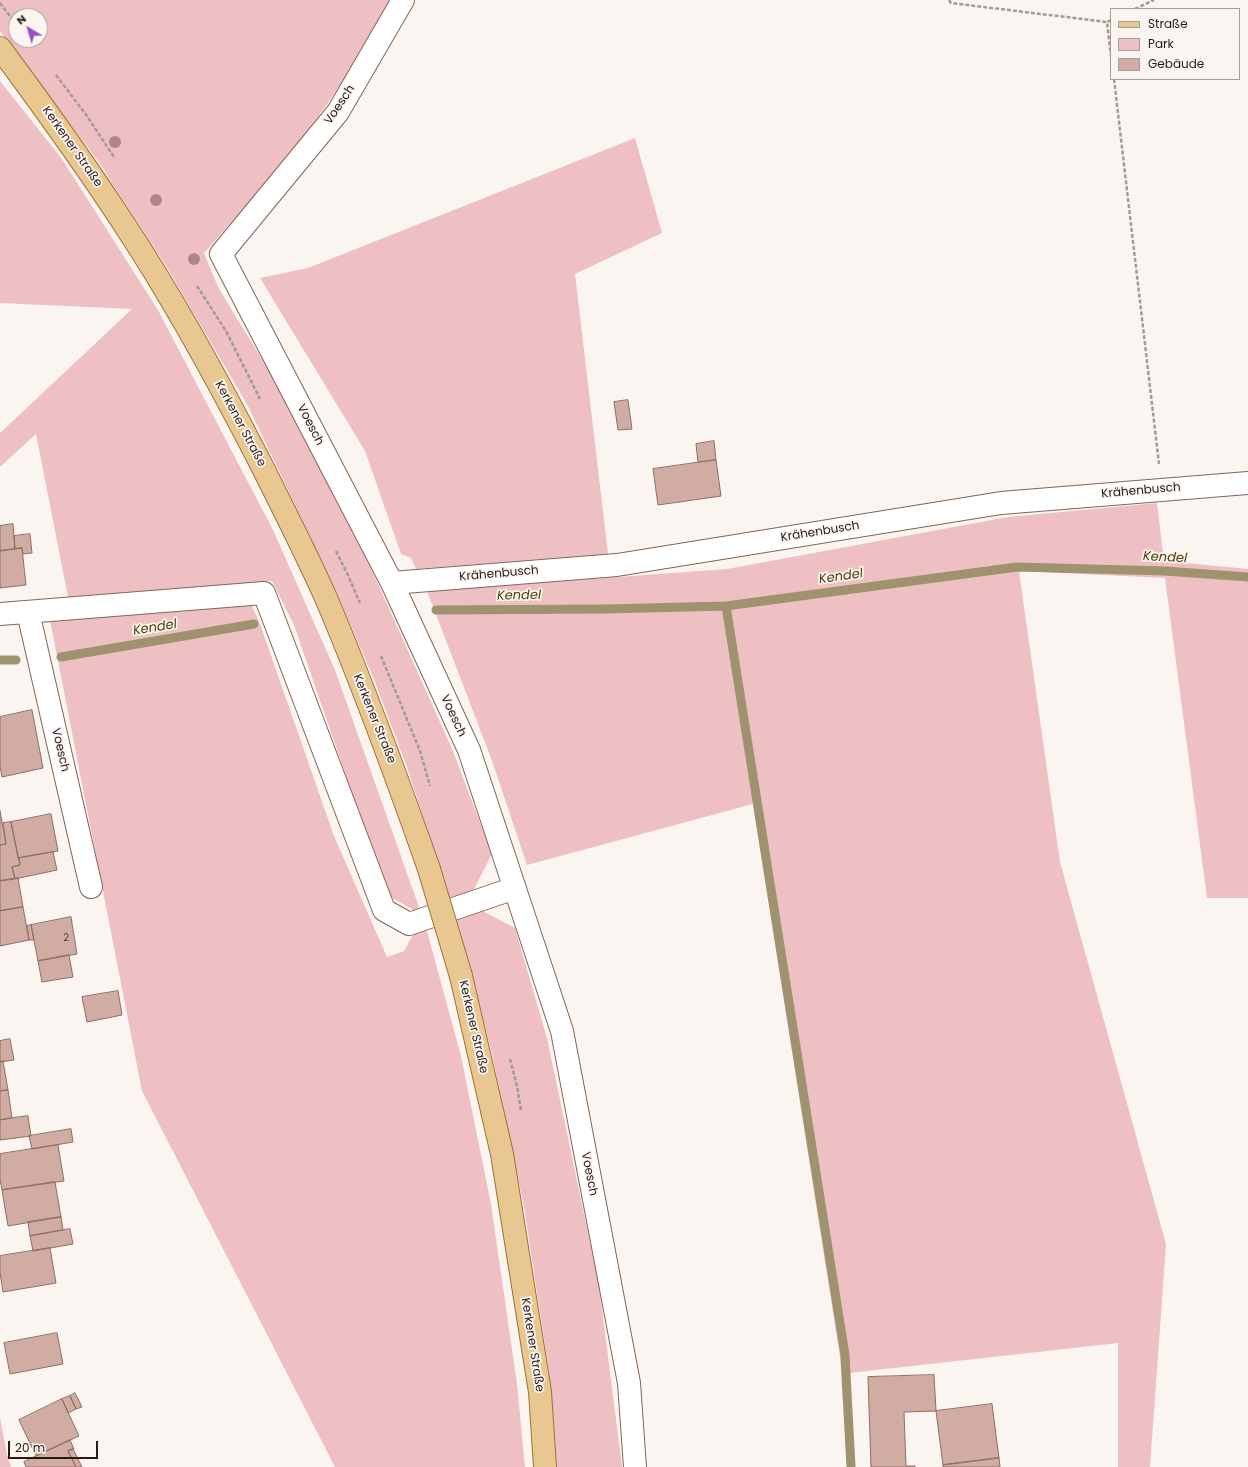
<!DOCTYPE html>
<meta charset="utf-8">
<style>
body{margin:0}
#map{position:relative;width:1248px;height:1467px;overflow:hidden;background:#fbf5f1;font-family:Poppins,sans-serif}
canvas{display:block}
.legend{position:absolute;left:1110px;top:8px;width:130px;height:72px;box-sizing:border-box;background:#fbf5f1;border:1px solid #a69e99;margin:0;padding:5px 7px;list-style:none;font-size:12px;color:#261b14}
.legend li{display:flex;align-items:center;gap:8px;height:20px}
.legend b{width:20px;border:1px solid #a69e99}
.north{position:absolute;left:8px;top:8px;width:40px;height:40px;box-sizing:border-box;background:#fbf5f1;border:1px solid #a69e99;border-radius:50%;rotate:322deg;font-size:11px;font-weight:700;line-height:16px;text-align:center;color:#261b14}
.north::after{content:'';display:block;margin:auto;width:14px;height:18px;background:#9a4fc0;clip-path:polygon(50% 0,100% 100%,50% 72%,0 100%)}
.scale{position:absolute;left:8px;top:1441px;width:90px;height:18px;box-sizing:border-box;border:2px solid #261b14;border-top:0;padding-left:5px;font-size:12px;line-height:14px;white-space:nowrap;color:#261b14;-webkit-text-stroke:3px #fbf5f1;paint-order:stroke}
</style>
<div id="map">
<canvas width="1248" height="1467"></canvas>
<ul class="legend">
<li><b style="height:5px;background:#e9c790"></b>Straße</li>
<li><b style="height:11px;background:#efc0c3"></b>Park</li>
<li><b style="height:11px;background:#d0aca3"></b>Gebäude</li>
</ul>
<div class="north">N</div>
<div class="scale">20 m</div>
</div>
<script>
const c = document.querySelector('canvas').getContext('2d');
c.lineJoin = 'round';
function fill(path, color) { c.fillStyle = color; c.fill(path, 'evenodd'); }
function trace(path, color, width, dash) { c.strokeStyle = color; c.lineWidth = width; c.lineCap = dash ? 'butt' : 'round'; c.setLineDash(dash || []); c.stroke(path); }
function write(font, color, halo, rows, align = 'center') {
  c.font = font + ' Poppins,sans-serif'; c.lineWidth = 3.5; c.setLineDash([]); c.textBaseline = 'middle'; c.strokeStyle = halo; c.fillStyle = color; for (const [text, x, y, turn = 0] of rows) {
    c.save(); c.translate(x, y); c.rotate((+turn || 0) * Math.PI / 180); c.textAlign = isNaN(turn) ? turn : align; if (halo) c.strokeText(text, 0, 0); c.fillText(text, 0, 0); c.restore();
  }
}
fill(new Path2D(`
 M0 0H392L365 50 289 158 204 253 218 287 269 371 347 515 453 751 492 854 473 891 477 908 515 928 547 1038 599 1285 622 1467H557L549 1371 524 1207 491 1049 455 915 407 767 373 677 332 582 248 406 166 266 98 161 0 31ZM16 16H40V40H16Z
 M0 81 62 159 158 310 273 530 335 670 425 924 461 1056 491 1204 517 1384 525 1467H335L142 1091 50 620 251 604 259 621 334 836 387 957 404 951 418 926 412 909 387 895 294 625 272 581 68 597 36 434 0 467V433L132 309 0 303Z
 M635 138 662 233 575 274 608 554 416 569 411 558 401 554 365 451 260 278 308 268Z
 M1157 503 1164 561 1248 569V898H1207L1165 578 1019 571 1060 862 1166 1244 1150 1467H1118V1343L849 1373 855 1467H847L840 1357 753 804 527 865 491 758 427 591 727 569 1008 517Z
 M0 1418 7 1455 11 1467H0Z`), '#efc0c3');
trace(new Path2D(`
 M726 606 845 1355 851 1467
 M436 610 605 609 726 606 1017 567 1165 571 1248 577
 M61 657 254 624
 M0 660H16`), '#9e926f', 9);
const building = new Path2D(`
 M628 400 632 429 618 430 614 402Z
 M714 441 716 460 698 462 696 444Z
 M716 460 721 496 658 505 653 469Z
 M13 524 15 549 0 551V526Z
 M30 534 32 553 23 554 22 548 15 549 14 536Z
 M22 548 26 585 0 588V551Z
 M32 710 43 768 2 777 0 766V717Z
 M0 811 6 844 0 845Z
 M51 814 58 851 18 858 11 822Z
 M11 822 20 865 12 867 15 879 0 881V845L6 844 3 823Z
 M53 852 57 870 15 879 12 867 20 865 19 858Z
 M18 878 23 907 0 911V881Z
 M23 907 29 940 0 946V911Z
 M71 917 77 954 38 961 31 925Z
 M31 925 34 940H29L27 926Z
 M69 955 73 977 42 982 38 961Z
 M118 991 122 1015 87 1022 82 997Z
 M10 1039 14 1060 0 1062V1041Z
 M3 1061 8 1090 0 1091V1062Z
 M8 1090 12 1118 0 1120V1091Z
 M28 1116 31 1136 0 1140V1120Z
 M71 1129 73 1142 32 1149 29 1136Z
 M58 1145 64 1181 2 1190 0 1179V1154Z
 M55 1182 61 1217 8 1226 2 1190Z
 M61 1217 63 1230 30 1236 28 1222Z
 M70 1229 73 1244 33 1251 30 1236Z
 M50 1248 56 1283 3 1292 0 1273V1256Z
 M57 1333 63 1364 10 1374 4 1343Z
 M934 1375 936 1411 904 1412 906 1466H915V1467H871L868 1377Z
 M75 1393 82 1407 76 1409 70 1396Z
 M70 1396 76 1409 68 1413 62 1399Z
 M62 1399 79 1436 36 1456 19 1420Z
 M992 1404 999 1458 943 1465 936 1411Z
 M70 1440 74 1449 68 1451 76 1467H26L24 1462Z
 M73 1449 82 1467H76L68 1451Z
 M999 1458 1000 1467H943V1465Z`);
fill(building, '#d0aca3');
trace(building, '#8e6e65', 1);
const minor = new Path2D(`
 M403 0 338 112 221 254 392 583 469 750 562 1031 629 1383 635 1467
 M392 583 617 565 1001 503 1248 483
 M28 612 91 887
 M0 614 264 593 384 910 409 924 515 888`);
const primary = new Path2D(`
 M0 48C43 106 85 164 124 224 175 301 219 382 261 464 283 508 306 553 326 598 364 687 397 778 429 869
 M461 976 502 1154 540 1392 545 1467`);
trace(minor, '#816655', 24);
trace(primary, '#9c7234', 24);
trace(new Path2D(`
 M949 0 951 3 1107 22
 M0 3 16 24
 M1135 9 1154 0
 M1111 20 1107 22 1111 57
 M56 75 87 116 114 157
 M1114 79 1159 464
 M197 286 226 331 260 399
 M336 551 347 573 360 603
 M381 656 420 751 430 786
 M510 1059 517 1086 521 1110`), '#a29a95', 2.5, [4, 2]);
trace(minor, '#fff', 22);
trace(primary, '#e9c790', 22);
const primaryBridge = new Path2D(`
 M429 869 461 976`);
trace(primaryBridge, '#9c7234', 24, []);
trace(primaryBridge, '#e9c790', 22);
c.fillStyle = '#ad8689';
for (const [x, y] of [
 [115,142],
 [156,200],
 [194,259]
]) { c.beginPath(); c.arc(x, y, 6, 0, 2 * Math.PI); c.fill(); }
write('10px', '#503f38', null, [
 ["2",66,938]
]);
write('12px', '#261b14', '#fbf5f1', [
 ["Voesch",340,105,-56],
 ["Kerkener Straße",72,147,55],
 ["Kerkener Straße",240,424,62],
 ["Voesch",310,425,63],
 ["Krähenbusch",1141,491,-5],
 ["Krähenbusch",820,532,-9],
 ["Krähenbusch",499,574,-5],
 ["Voesch",453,716,65],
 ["Kerkener Straße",374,719,68],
 ["Voesch",60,750,77],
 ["Kerkener Straße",473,1027,77],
 ["Voesch",589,1174,79],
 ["Kerkener Straße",532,1345,81]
]);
write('italic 13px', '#4c4002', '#fbf5f1', [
 ["Kendel",1165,558,3],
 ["Kendel",841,577,-8],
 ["Kendel",519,596,-1],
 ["Kendel",155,628,-9]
]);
</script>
